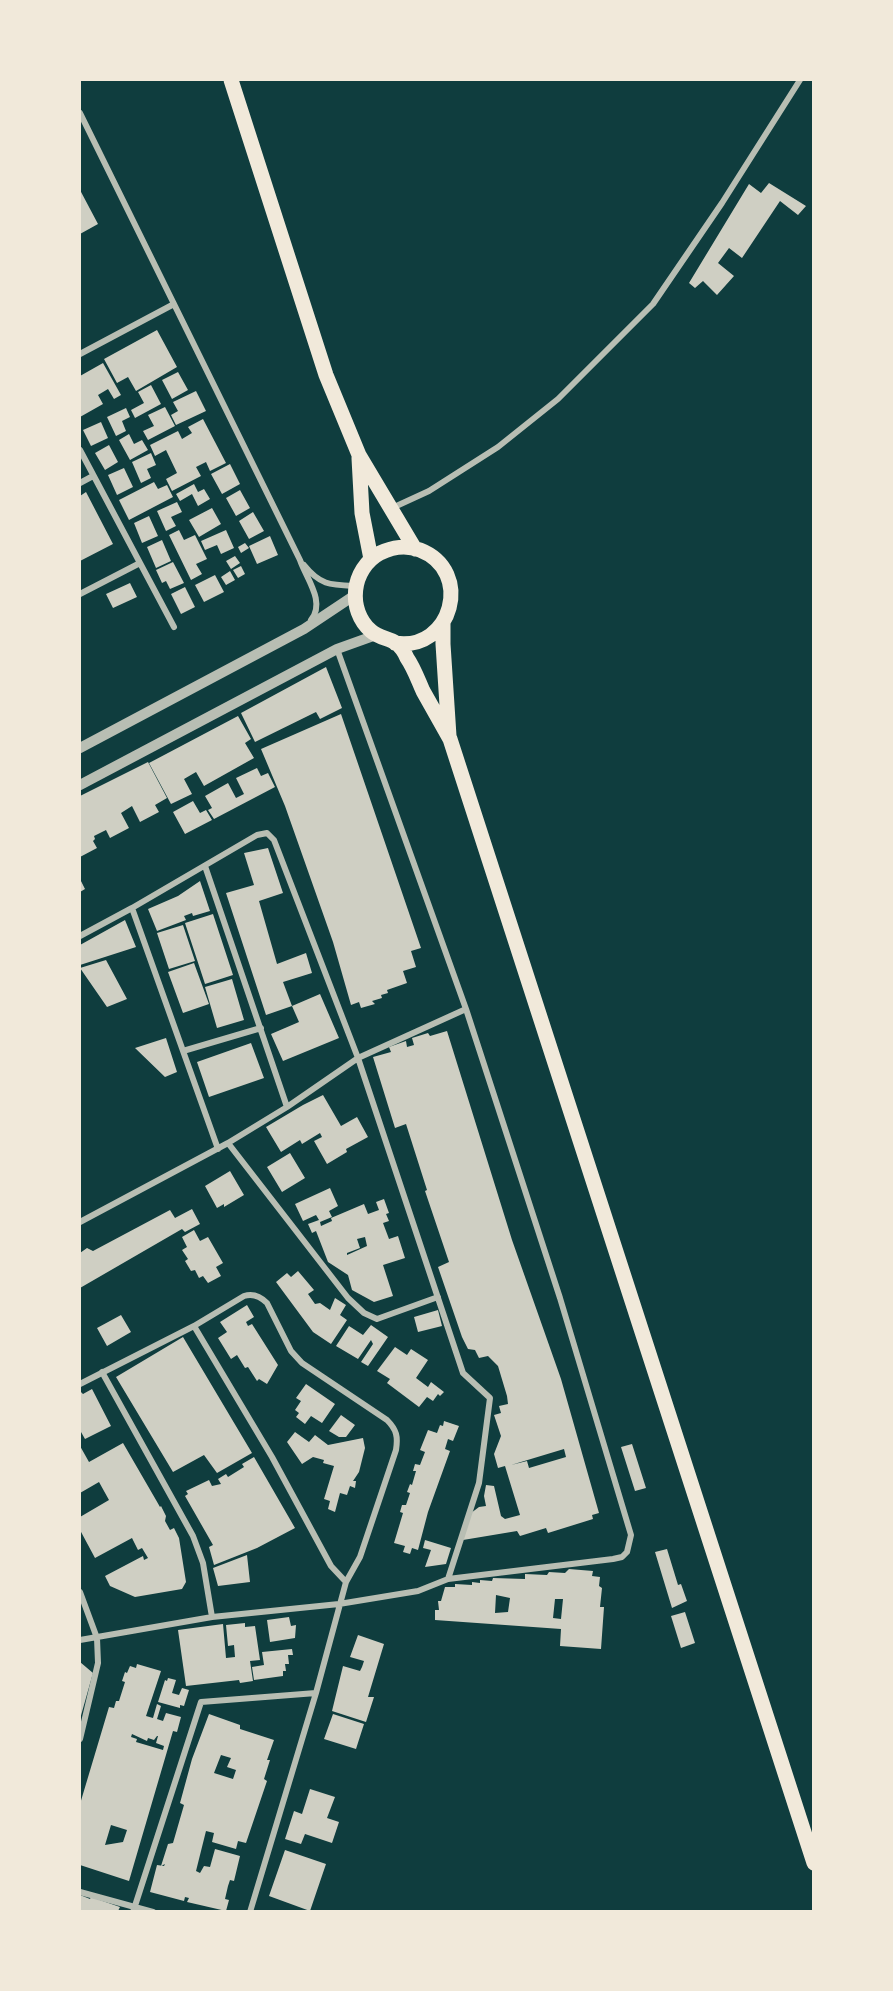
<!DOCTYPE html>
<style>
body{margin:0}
#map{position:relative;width:893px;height:1991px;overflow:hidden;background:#0f3d3e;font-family:Inter,sans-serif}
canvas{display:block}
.frame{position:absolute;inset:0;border:81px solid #f1e9da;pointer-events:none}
</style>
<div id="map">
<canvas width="893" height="1991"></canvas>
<div class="frame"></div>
</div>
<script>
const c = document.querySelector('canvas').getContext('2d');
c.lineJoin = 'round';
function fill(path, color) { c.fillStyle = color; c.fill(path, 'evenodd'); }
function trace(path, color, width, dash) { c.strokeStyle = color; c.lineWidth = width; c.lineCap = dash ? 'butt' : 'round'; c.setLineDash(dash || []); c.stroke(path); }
fill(new Path2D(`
 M769 183 806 206 798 215 780 201 742 258 729 248 718 263 734 276 717 295 703 281 695 288 689 283 749 184 761 193Z
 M80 190 98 224 80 234Z
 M157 330 177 367 136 391 128 377 117 383 104 359Z
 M103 363 121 395 114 399 108 389 98 395 103 404 80 417V376Z
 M178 372 188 390 172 399 162 380Z
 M151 385 161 404 135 418 131 410 144 403 138 392Z
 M196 391 206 411 176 425 171 415 178 411 173 402Z
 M165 407 175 426 148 440 143 431 154 426 148 415Z
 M126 408 130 417 122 421 126 431 116 436 107 417Z
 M203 419 226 463 210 471 206 462 196 467 201 476 172 491 166 479 177 473 166 450 155 456 150 445 178 431 182 439 192 433 188 427Z
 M101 422 108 438 91 446 83 430Z
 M129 434 134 444 142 440 148 450 130 460 119 440Z
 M109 445 118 462 105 470 95 453Z
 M151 453 156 465 147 469 151 478 141 483 132 462Z
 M230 464 240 484 222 494 211 474Z
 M124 468 133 487 117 495 108 475Z
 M154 482 158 489 167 485 173 497 129 520 119 500Z
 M194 484 198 492 204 489 210 499 198 506 192 494 180 501 176 494Z
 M240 490 250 508 236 516 226 498Z
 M86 492 113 544 80 561V496Z
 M177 502 182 512 171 517 176 526 166 531 157 511Z
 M212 508 221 524 199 537 189 520Z
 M253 512 264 531 249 539 239 521Z
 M149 516 158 536 142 543 134 523Z
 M179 530 184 540 195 535 207 559 196 564 202 574 191 580 169 535Z
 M226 530 234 548 221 554 217 545 205 550 201 541Z
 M270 536 278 555 257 564 249 546Z
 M162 540 171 561 156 568 147 547Z
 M245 543 249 548 241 553 238 547Z
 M235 556 240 563 231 569 226 561Z
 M173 562 184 583 170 589 166 581 162 583 156 570Z
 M241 566 245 574 238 578 233 570Z
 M230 571 235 580 226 585 221 577Z
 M215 575 224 592 204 602 195 585Z
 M130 583 137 597 113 608 106 594Z
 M185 587 195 607 181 614 171 594Z
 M326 667 342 708 320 719 316 712 255 742 241 713Z
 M341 714 421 948 411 951 416 967 403 971 407 983 387 990 388 993 381 995 382 998 372 1001 375 1004 361 1008 359 1002 351 1005 333 942 285 806 261 749Z
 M238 716 251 739 245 743 254 758 204 786 196 772 184 779 192 794 171 804 149 763Z
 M148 762 167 798 155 805 159 812 140 822 132 806 121 813 129 828 110 838 106 830 94 836 95 839 93 841 97 848 80 857V796Z
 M257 768 261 776 268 773 275 787 214 819 208 810 212 808 205 796 228 783 236 798 244 794 236 778Z
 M193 801 200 813 206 810 212 820 185 834 173 812Z
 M268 848 283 893 259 901 277 964 306 953 312 973 283 982 292 1006 266 1015 226 893 254 885 244 853Z
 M80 879 85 889 80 892Z
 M200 881 210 911 193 916 192 913 184 916 186 920 157 931 148 909 178 896Z
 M213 914 233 975 205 984 185 923Z
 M125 920 136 947 80 965V945Z
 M183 925 195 961 169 969 157 933Z
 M106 960 127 999 107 1007 80 968Z
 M194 963 209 1004 183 1013 168 972Z
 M232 979 244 1020 217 1028 205 987Z
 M320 994 339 1038 283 1061 271 1034 299 1022 292 1006Z
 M447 1031 512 1240 561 1379 599 1513 592 1515 593 1519 548 1533 546 1528 520 1536 517 1531 463 1540 471 1513 479 1507 486 1506 484 1496 486 1485 494 1486 501 1516 505 1519 520 1515 505 1466 498 1468 494 1454 501 1436 494 1415 501 1413 499 1406 508 1404 507 1396 498 1366 488 1356 479 1358 475 1350 468 1349 462 1337 438 1267 449 1262 425 1191 427 1190 406 1124 395 1128 373 1057 391 1052 389 1047 406 1041 407 1047 414 1045 412 1038 428 1033 430 1036ZM564 1449 566 1457 529 1468 527 1461 511 1465Z
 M166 1038 177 1072 165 1077 135 1048Z
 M251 1043 264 1078 209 1097 197 1062Z
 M323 1095 341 1126 357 1117 368 1137 346 1149 347 1152 327 1164 314 1141 322 1137 320 1133 302 1144 300 1140 281 1152 266 1127 303 1105Z
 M290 1153 305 1178 282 1192 267 1167Z
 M230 1171 244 1195 224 1207V1204L217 1208 205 1186Z
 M330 1188 338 1206 329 1211 332 1217 320 1222 321 1226 332 1221 331 1218 364 1204 368 1214 379 1210 376 1202 384 1199 389 1213 386 1214 389 1221 383 1223 389 1239 398 1236 405 1258 383 1265 393 1296 374 1302 352 1290 348 1275 328 1262 316 1231 312 1233 308 1224 319 1220 316 1215 303 1221 295 1204ZM365 1237 367 1246 347 1255V1253L360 1248 357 1239Z
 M192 1209 200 1224 185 1232 182 1229 80 1288V1253L87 1248 93 1251 170 1210 175 1218Z
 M194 1230 200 1241 208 1237 223 1263 216 1267 221 1276 208 1283 203 1276 199 1278 195 1270 191 1271 185 1261 188 1259 182 1250 187 1247 182 1237Z
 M298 1271 314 1290 308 1294 315 1304 320 1303 330 1310 335 1298 346 1305 340 1315 347 1320 331 1344 313 1332 276 1282 287 1273 291 1277Z
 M247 1305 254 1317 246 1322 248 1326 252 1324 278 1365 267 1384 259 1379 257 1381 248 1367 245 1368 237 1355 231 1359 218 1338 227 1332 220 1322Z
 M438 1310 442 1326 418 1332 414 1317Z
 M121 1315 131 1332 107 1346 97 1328Z
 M371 1325 388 1337 368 1366 361 1362 373 1344 371 1340 358 1359 336 1346 349 1326 363 1335Z
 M183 1337 252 1453 217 1473 204 1455 173 1472 116 1377Z
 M395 1347 407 1355 411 1349 428 1360 416 1378 428 1387 431 1382 444 1392 440 1396 438 1394 433 1401 427 1397 419 1407 387 1383 390 1379 377 1371Z
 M306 1384 335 1404 322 1423 311 1416 305 1424 296 1417 299 1413 295 1410 301 1401 296 1398Z
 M92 1389 111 1426 85 1439 81 1432H80V1391L83 1394Z
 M341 1415 355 1425 346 1437H339L329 1431Z
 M444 1421 459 1426 453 1441 448 1439 445 1449 450 1451 428 1512 418 1550 412 1548 410 1554 403 1552 405 1546 394 1543 403 1513 400 1512 402 1505H406L410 1493 407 1492 410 1484 412 1485 416 1471H413L415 1464 420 1465 425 1452 420 1450 428 1430 437 1433 440 1425 443 1426Z
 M295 1432 309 1442 315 1435 328 1445 363 1438 365 1448 359 1472 353 1481H356L355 1488 350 1486 347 1495 340 1493 335 1512 328 1509 330 1501 324 1499 334 1466 323 1463 324 1460 313 1457 302 1464 287 1442Z
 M123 1443 156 1500 160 1507 161 1506 166 1516 165 1521 170 1530 174 1528 179 1538 186 1582 182 1589 135 1597 110 1586 105 1576 143 1556 144 1560 148 1558 142 1548 138 1550 132 1538 95 1558 80 1530V1517L109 1500 99 1482 80 1493V1446L89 1462Z
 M632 1444 646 1488 635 1491 621 1447Z
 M254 1457 295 1528 257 1548 214 1565 209 1547 213 1545 185 1496 188 1494 186 1491 209 1480 212 1486 221 1484 218 1479 226 1474 228 1477 244 1467 242 1464Z
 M425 1540 451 1548 446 1564 425 1567 431 1550 423 1548Z
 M667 1549 678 1585 681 1584 687 1601 672 1608 655 1552Z
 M247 1555 250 1582 218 1586 213 1568Z
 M569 1569 593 1571 592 1576 600 1577 599 1586 602 1588 600 1607H604L601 1649 560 1646 561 1629 435 1620V1610H439L438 1601H441L445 1587H455V1584L472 1585V1582L480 1583V1580L492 1581 493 1578 525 1579V1574L547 1575 549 1572 565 1573ZM496 1595 510 1598 508 1612 495 1613ZM555 1599H563L561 1619 553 1618Z
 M685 1612 695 1643 681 1648 671 1616Z
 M289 1617 291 1626 296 1625 295 1638 270 1642 267 1620Z
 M245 1623V1627L255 1626 260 1660 250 1661 253 1681 240 1683 239 1680 186 1686 178 1630 223 1624 226 1658 235 1657 234 1645 228 1646 226 1625Z
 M358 1635 384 1644 368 1697H374L366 1722 332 1711 343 1666 360 1671 362 1667 364 1661 350 1657Z
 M292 1649 293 1655H288L289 1664H285L286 1671H283V1676L254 1680 252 1667 264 1665 262 1652Z
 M80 1662 93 1673 80 1719Z
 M137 1664 161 1671 146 1716 153 1718 157 1704 161 1706 157 1719 163 1721 166 1713 181 1717 177 1732 173 1731 129 1881 80 1865V1804L109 1707 114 1708 116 1701H119L125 1682 122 1681 125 1672 127 1673 130 1666 136 1668ZM132 1734 147 1741 148 1738 154 1740 157 1736H158L156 1743 164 1746 163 1750 136 1742 137 1739 131 1737ZM111 1825 127 1830 123 1842 105 1845Z
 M168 1678 176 1680 172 1693 179 1695 182 1688 189 1690 184 1706 180 1705V1708L158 1702 165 1680 167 1681Z
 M209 1714 240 1725V1729L274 1740 267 1760H270L264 1779 267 1781 246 1843 238 1841 236 1849 212 1842 214 1833 206 1831 196 1871 200 1873 204 1866 210 1867 215 1849 240 1856 234 1881 230 1880 228 1886 225 1899 229 1900 226 1911 187 1902 189 1898 185 1897 184 1901 150 1892 157 1865 164 1866 165 1864 161 1866 168 1844 173 1843 184 1805 180 1803 192 1759ZM221 1755 231 1758 227 1767 236 1770 233 1779 214 1773Z
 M333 1714 364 1724 356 1749 324 1739Z
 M310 1789 335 1797 327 1818 339 1822 332 1843 305 1834 301 1844 285 1839 294 1811 302 1814Z
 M285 1850 326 1864 310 1911 269 1896Z
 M80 1895 90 1899 91 1897 120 1907 118 1911H80Z`), '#cfcfc3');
trace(new Path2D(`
 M80 113 300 560C306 578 326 602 311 620
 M80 354 174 304
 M80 450 174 627
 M80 483 93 476
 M392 508 429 491 498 447 558 399 653 304 722 203 800 80
 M304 565C320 585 330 585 355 586
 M80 594 140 563
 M205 866 287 1107
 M132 908 218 1149
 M80 936 132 908 257 835 267 833 274 840 358 1058 463 1373 490 1398 479 1483 448 1579
 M183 1051 261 1028
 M228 1143 348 1298 364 1313 377 1319 438 1297
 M80 1222 228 1143 287 1107 358 1058 466 1009
 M194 1326 272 1457 331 1566 346 1582
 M102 1372 193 1536 203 1563 212 1617
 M80 1384 194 1326 244 1296C253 1293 260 1296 267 1303L291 1351 302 1363 387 1420C397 1430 398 1437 396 1450L360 1557 346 1582 316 1693 250 1912
 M80 1592 97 1638 98 1663 80 1739
 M80 1640 212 1617 339 1604 418 1591 448 1579 613 1559 622 1557 627 1552 631 1535 560 1298 466 1009 337 649
 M80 1892 153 1912
 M133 1912 201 1702 316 1693`), '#b8beb3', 6);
trace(new Path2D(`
 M80 748 304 629 355 595
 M80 785 337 649 376 635`), '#b8beb3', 10);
trace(new Path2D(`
 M231 80 326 375 359 455 415 549
 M359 458 362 513 371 559
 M443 622V644L449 736
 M395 643C452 652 474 571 420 550 407 545 392 547 380 553 351 569 347 610 371 631 379 638 389 638 396 643 400 646 405 653 407 658 414 668 418 680 423 691 432 707 441 723 450 739L814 1863`), '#f1e9da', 15);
</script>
